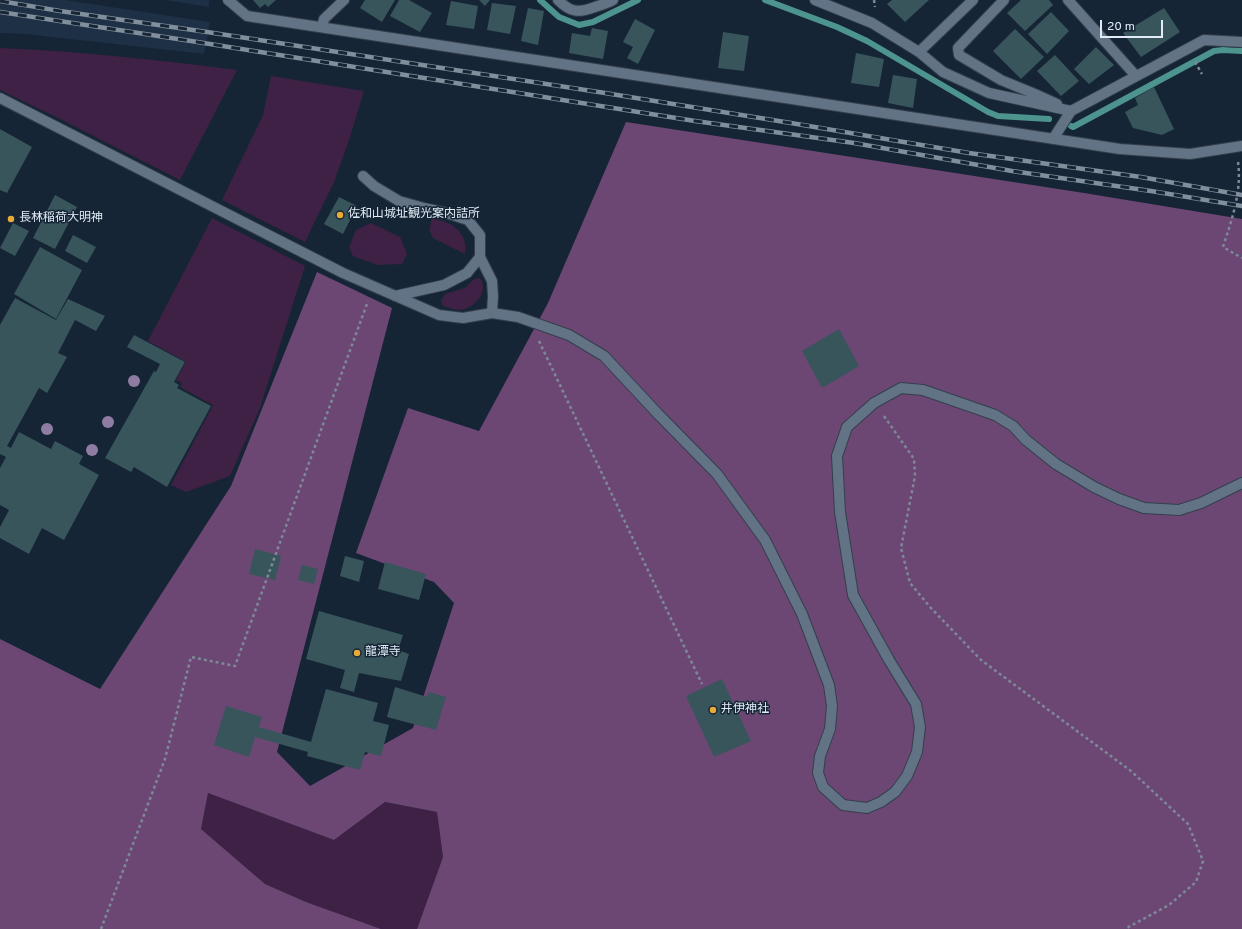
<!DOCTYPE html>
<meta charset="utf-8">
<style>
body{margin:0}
#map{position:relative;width:1242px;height:929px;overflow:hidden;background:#162535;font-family:Overpass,sans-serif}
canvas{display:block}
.scale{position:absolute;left:1100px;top:20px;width:63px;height:18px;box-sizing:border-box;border:2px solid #e2ecf7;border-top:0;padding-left:5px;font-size:12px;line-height:14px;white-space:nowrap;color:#e2ecf7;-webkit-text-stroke:3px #162535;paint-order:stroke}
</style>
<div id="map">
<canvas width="1242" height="929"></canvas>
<div class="scale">20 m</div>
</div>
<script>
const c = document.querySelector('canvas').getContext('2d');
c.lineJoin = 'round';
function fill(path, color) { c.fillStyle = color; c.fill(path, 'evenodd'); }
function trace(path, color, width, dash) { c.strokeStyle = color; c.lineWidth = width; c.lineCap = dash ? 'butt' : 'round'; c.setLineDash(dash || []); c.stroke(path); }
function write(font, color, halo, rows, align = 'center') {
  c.font = font + ' Overpass,"Noto Sans JP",sans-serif'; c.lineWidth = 3; c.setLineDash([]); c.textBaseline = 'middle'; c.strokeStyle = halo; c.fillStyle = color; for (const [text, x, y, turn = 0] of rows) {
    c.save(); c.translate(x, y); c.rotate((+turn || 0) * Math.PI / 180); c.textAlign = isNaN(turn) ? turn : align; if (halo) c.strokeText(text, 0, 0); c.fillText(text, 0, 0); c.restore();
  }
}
fill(new Path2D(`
 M0 0H65L210 22 204 54 25 34 0 33Z
 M165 0H209V7Z`), '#1d3045');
fill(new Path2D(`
 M0 48C79 51 158 60 237 70L180 180 60 119 0 90Z
 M271 76 364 91 349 140 334 182 305 242 222 200 263 115Z
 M212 218 305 266 260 408 230 476 186 492 171 485 213 405 180 387 182 383 176 380 186 362 148 341Z
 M432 218C438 220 448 222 453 226 463 233 467 243 465 254L433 238 429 230Z
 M371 223 400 237 407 254 402 264 378 265 353 256 349 247 356 230Z
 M480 278C490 292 474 309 459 310 454 310 448 307 443 306L441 301 445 294 465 288 474 279Z
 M208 793 334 840 385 802 437 812 443 857 417 929H381L306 902 265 884 201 829Z`), '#3f2146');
fill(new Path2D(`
 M626 122 1084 193 1242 219V929H417L443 857 437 812 385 802 334 840 208 793 201 829 265 884 306 902 381 929H0V639L100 689 231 486 317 272 392 308 277 752 310 786 413 728 454 603 434 582 356 553 408 408 479 431 548 303Z`), '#6c4774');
trace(new Path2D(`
 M540 0 559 17 579 25 593 22 638 0
 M765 0 837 27 867 41 988 112 998 116 1049 119
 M1071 126 1073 127 1214 51 1223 50 1242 51`), '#4d948f', 6);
fill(new Path2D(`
 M253 0H276L268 7 265 4 260 8Z
 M365 0H395L382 22 360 8Z
 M399 0H409L432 13 420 32 390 16Z
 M479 0H490L485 6Z
 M892 0H929L905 22 887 4Z
 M1021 0H1049L1053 5 1025 31 1007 13Z
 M451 1 478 6 474 29 446 25Z
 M492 3 516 6 510 34 487 30Z
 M528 8 544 11 538 45 521 41Z
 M1164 8 1180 32 1141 57 1123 33Z
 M1051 12 1069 31 1047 54 1028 34Z
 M635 19 655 30 638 64 627 58 633 47 623 42Z
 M592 28 608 31 603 59 569 53 572 33 590 36Z
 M1015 29 1044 57 1021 79 993 51Z
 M723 32 749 36 744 71 718 68Z
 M1096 47 1114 65 1089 84 1074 69Z
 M856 53 884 59 879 87 851 83Z
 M1055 55 1079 81 1061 96 1037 71Z
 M893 75 917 79 913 108 888 103Z
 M1154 87 1174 129 1162 135 1133 128 1125 112 1138 105 1135 98Z
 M0 129 32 147 7 193 0 190Z
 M55 195 77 207 55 249 33 238Z
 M339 197 357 206 343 234 324 224Z
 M13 223 29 231 15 256 0 248Z
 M73 235 96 247 87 263 65 251Z
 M40 247 82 270 56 319 14 294Z
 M15 298 56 320 68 299 105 316 96 331 75 320 58 353 67 357 47 393 39 388 7 446 11 448 19 432 51 449 55 441 83 456 79 464 99 475 64 540 42 528 29 554 0 538V527L9 510 0 505V468L6 457 0 454V325Z
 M839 329 859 366 822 388 802 351Z
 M134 335 185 362 174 382 179 385 177 388 211 406 167 487 134 467 131 472 105 458 154 371 156 372 160 364 127 347Z
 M255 549 281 556 275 580 249 574Z
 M345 556 364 561 359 582 340 576Z
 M385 562 426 574 419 600 378 589Z
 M302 565 318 569 314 584 298 580Z
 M319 611 403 635 398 650 409 654 401 681 359 673 354 692 340 688 345 670 306 659Z
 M722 679 751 741 714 757 686 696Z
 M395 687 427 697 429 692 446 697 436 730 387 717Z
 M326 689 378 703 373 721 389 725 381 756 365 752 360 770 307 756 308 752 255 737 249 757 214 745 226 706 262 717 259 727 311 742Z`), '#38555c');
const minor = new Path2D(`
 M228 0 247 16 1120 149 1190 154 1242 146
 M558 0C571 13 579 13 595 7 601 5 608 3 613 0
 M815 0 872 23 919 52 943 72 989 93 1071 111
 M1004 0 958 48 959 55 1001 80 1035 94 1057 104
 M1068 0 1136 76
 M322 27 324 19 344 0
 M919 52 973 0
 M0 98 343 273 439 315 463 318 492 313 518 317 569 335 604 356 659 415 717 474 765 540 802 614 829 685 832 706 830 729 820 756 818 773 823 787 843 805 867 808 881 802 895 792 907 776 917 752 920 727 916 704 889 660 853 595 840 512 837 456 847 427 874 403 901 388 923 390 995 415 1013 426 1026 440 1056 464 1094 487 1119 499 1144 508 1179 510 1201 503 1242 483
 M1053 139 1071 111 1204 40 1242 42
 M363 176 374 186 399 201 424 208 443 212 468 220 480 235V257L492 281 493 296 492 313
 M395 296 444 285 467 273 480 257`);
trace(minor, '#333f4c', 12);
trace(new Path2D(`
 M874 0 875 7
 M1195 62 1202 74
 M1238 162C1242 191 1232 219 1223 247L1242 258
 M539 341 702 684
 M884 416 914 459 915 476 901 548 910 583 930 607 981 660 1131 771 1188 824 1203 861 1196 882 1169 905 1125 929
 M101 929 165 759 191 657 235 666 368 301`), '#7d8997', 2.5, [3, 3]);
trace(minor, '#627386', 10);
const rail = new Path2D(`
 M0 1 60 11 207 32 605 93 791 123 969 153 1141 177 1242 195
 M0 12 191 41 695 121 854 143 1012 171 1151 191 1242 206`);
trace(rail, '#818e9b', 4.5);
trace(rail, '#162535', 3, [9]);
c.fillStyle = '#8f7ca2';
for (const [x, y] of [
 [134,381],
 [108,422],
 [47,429],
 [92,450]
]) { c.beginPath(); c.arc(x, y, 6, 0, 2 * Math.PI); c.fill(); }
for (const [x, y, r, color] of [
 [340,215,4,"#e8ab37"],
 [11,219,4,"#e8ab37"],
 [357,653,4,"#e8ab37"],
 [713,710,4,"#e8ab37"]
]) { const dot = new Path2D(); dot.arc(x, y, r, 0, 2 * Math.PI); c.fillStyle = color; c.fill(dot); trace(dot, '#162535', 1.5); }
write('12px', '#e2ecf7', '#162535', [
 ["佐和山城址観光案内詰所",348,215],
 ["長林稲荷大明神",19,219],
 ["龍潭寺",365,653],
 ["井伊神社",721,710]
], 'left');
</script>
